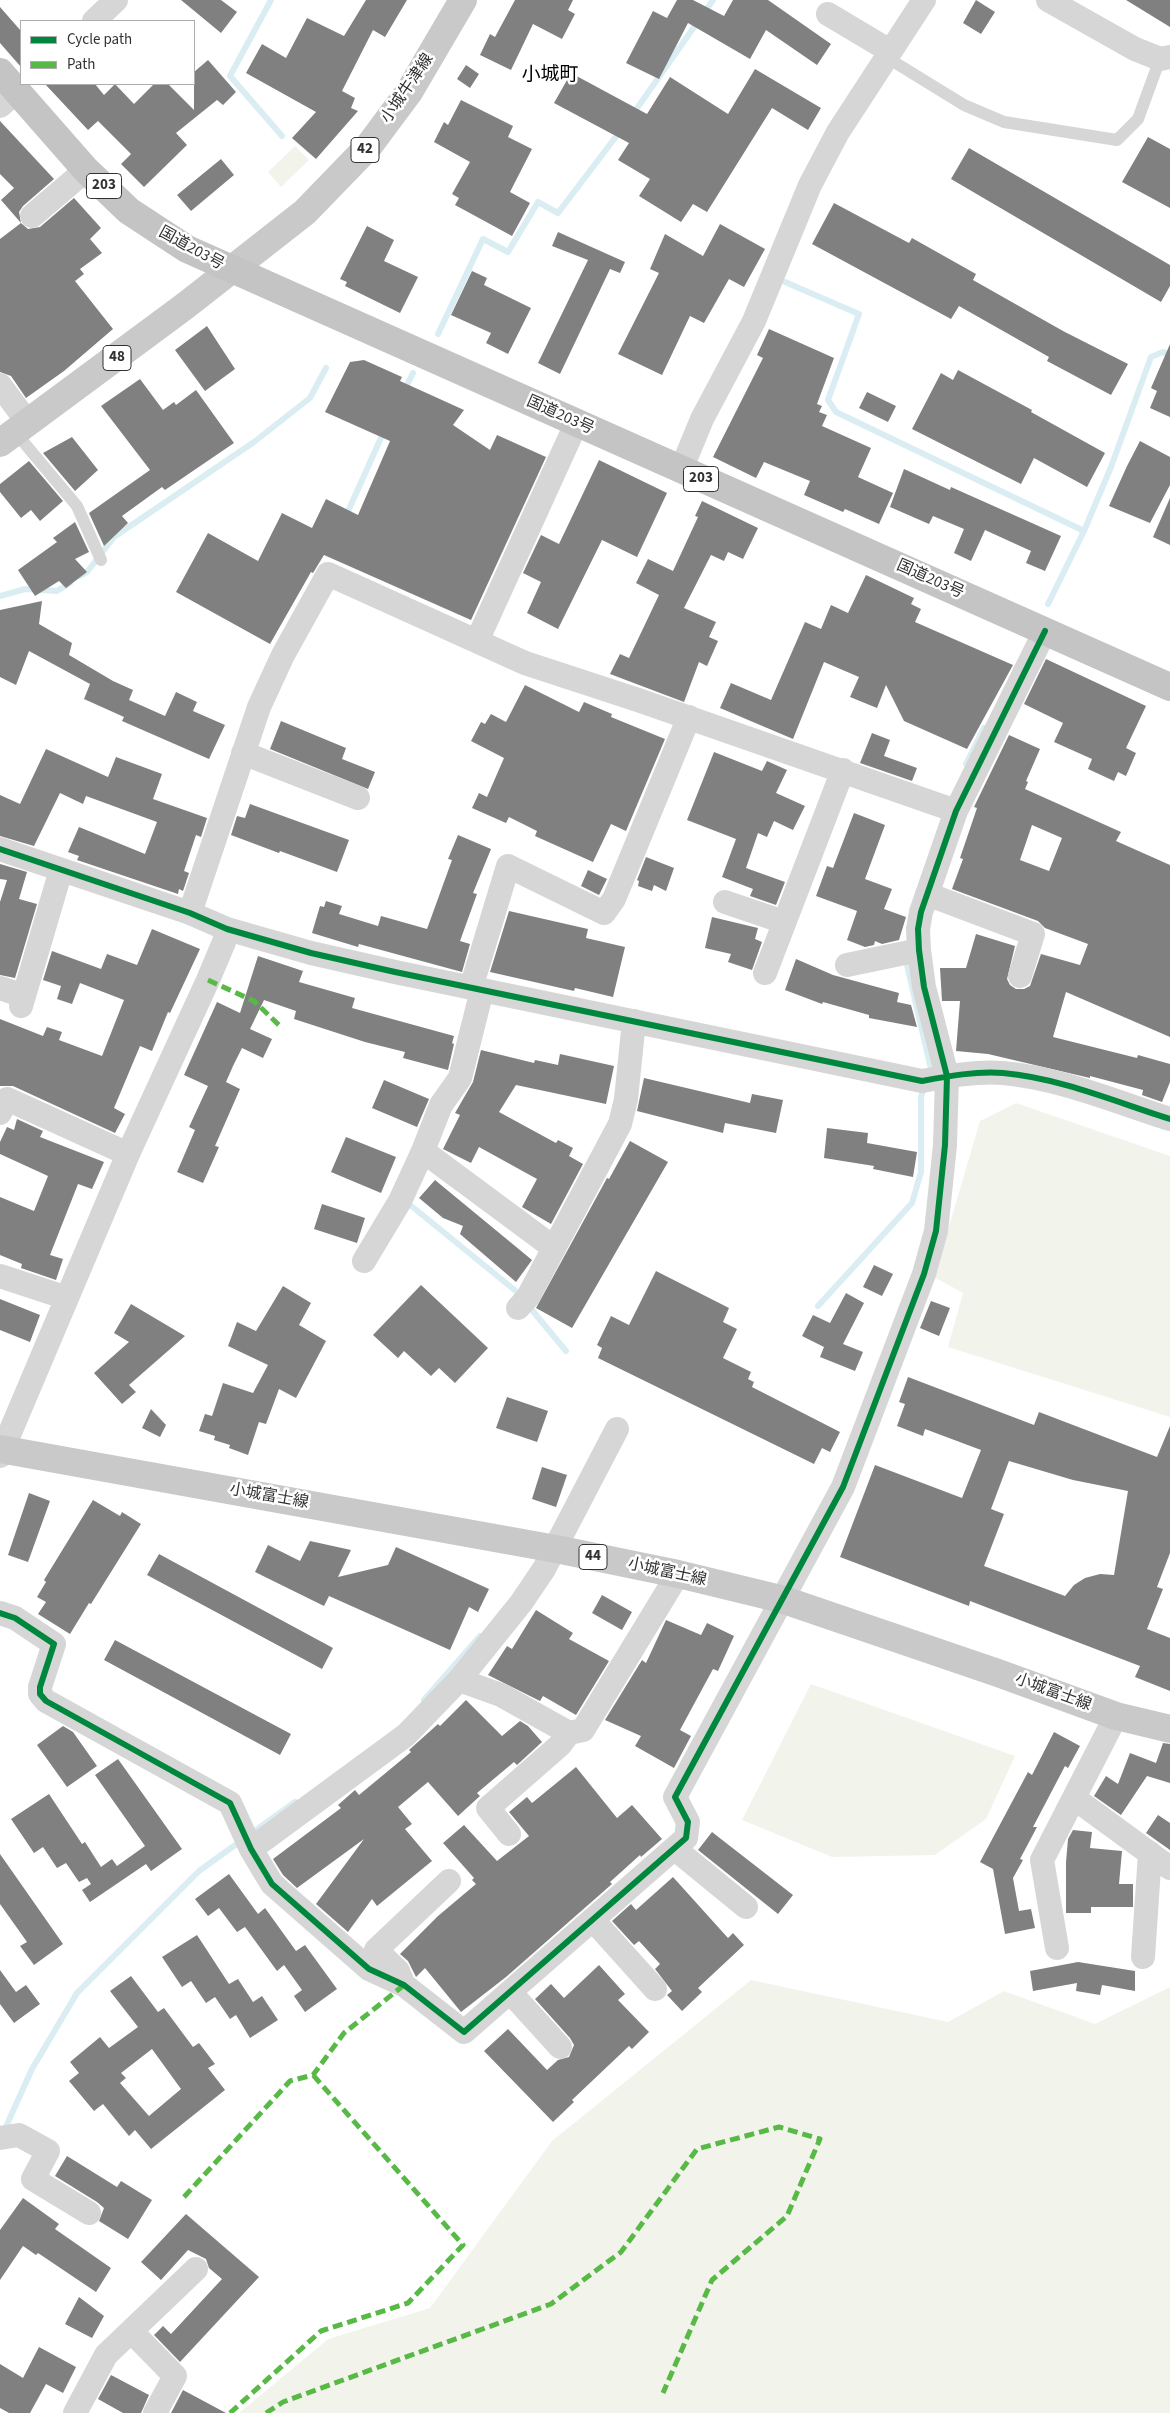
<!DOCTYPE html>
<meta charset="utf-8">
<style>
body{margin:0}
#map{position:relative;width:1170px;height:2413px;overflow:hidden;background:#fff;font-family:"Source Sans 3",sans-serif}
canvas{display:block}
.legend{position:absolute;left:20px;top:20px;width:175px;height:65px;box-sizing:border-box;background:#fff;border:1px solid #adadad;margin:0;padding:6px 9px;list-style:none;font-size:15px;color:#323232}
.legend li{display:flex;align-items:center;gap:10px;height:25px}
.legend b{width:25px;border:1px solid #adadad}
</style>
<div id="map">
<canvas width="1170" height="2413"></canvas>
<ul class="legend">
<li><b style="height:6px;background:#00873e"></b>Cycle path</li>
<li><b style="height:6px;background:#58b947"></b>Path</li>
</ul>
</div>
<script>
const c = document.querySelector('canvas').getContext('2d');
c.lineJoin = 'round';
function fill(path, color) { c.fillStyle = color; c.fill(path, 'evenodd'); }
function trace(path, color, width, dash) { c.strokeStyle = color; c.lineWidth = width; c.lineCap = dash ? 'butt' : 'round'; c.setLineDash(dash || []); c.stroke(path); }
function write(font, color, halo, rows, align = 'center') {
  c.font = font + ' "Source Sans 3","Noto Sans JP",sans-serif'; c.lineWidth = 5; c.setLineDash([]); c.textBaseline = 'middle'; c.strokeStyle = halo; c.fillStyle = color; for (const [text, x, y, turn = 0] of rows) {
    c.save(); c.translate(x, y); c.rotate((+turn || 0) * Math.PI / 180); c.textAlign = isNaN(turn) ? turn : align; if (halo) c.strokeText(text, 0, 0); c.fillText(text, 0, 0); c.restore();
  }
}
fill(new Path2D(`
 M295 146 309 160 281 187 268 172Z
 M1016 1103 1170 1156V1417L948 1347 963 1293 934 1277 980 1121Z
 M811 1684 1015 1756 986 1819 935 1855 832 1857 742 1820Z
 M751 1980 948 2022 1004 1991 1095 2024 1170 1987V2413H239L328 2339 430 2308 552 2141Z`), '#f2f4ec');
trace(new Path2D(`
 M271 0 230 76 282 136
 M633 114 713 0
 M785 282 859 314 828 400 836 412 1084 531
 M438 334 483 239 508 252 538 202 558 213 621 130
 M404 391 413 373
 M345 518 385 429
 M80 576 87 572 114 537 254 442 310 398 326 368
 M0 596 25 589 57 591 70 583
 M1048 604 1084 531 1111 467 1151 357 1163 352 1170 355
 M966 764 984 728
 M907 956V965L931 1069 929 1073
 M409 1204 517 1292 566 1351
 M818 1306 912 1203 921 1172V1097L925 1085
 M424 1700 480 1636
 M4 2131 32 2069 77 1993 199 1871 295 1802`), '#daedf2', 6);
fill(new Path2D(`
 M181 0H221L237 12 221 33Z
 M366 0H407L385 37 373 30 342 91 355 98 351 108 358 111 316 159 292 138 316 112 246 73 262 44 286 58 307 18 344 36Z
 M515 0H573L568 10 575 14 562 39 533 24 511 70 480 55 490 34 495 37Z
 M677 0H693L724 16 733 0H768L831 44 817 65 766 30 750 59 688 23 659 79 626 63 653 11 667 18Z
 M976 0 995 12 981 34 963 23Z
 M1126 0H1170V27Z
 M0 7 21 31V67L0 43Z
 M208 60 236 92 223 105 217 100 176 133 187 145 144 187 121 164 131 154 98 121 88 130 45 84H95L104 95 115 84 134 104 154 84H168L194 110V72Z
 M466 65 479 74 470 88 457 79Z
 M755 69 821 108 808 130 772 108 707 212 693 204 681 222 639 196 650 179 618 160 629 143 554 103 571 73 647 114 670 77 728 114Z
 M461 100 513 126 508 137 532 149 510 192 530 203 512 236 455 205 459 198 452 194 470 162 434 142 444 122 448 125Z
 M0 121 54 179 23 206 19 212 21 223 1 200 14 188 0 174Z
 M1148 137 1170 149V208L1122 182Z
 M969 148 1170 265V286L1161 302 951 179Z
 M221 159 234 175 191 211 177 195Z
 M74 198 101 228 90 239 102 253 80 269 84 274 75 281 113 329 64 371 26 398 11 376 0 372V239L21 223 28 229 40 227Z
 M834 203 909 243 912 238 976 274 973 280 1063 331 1128 364 1111 395 1047 361 1049 357 959 306 951 319 812 244Z
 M720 224 765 249 744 287 729 279 704 323 690 316 662 375 618 354 659 273 650 269 665 234 703 256Z
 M367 226 394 240 384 261 418 277 400 313 345 286 347 282 340 279Z
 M558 232 625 262 620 273 610 269 560 374 538 363 588 260 552 246Z
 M472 271 487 278 484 285 531 308 508 354 486 343 491 333 451 315Z
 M207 326 235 369 205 391 175 350Z
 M769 329 834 358 817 404 822 406 819 412 827 415 822 426 871 448 858 477 893 493 879 524 845 509 843 512 804 495 810 481 764 462 756 478 713 457 763 358 757 355Z
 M1170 344V417L1150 408 1157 391 1151 388Z
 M364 360 402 377 400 381 464 410 453 425 490 450 497 435 546 457 471 620 324 555 313 573 311 572 270 644 176 592 208 533 258 561 282 513 312 528 326 499 358 515 390 441 325 412 350 362Z
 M958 370 1032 410 1031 412 1105 453 1087 487 1034 458 1021 484 912 429 941 373 953 380Z
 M140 379 163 410 174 402 176 405 196 390 234 443 165 490 162 487 122 516 128 523 104 546 89 513 150 470 101 406Z
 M867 392 896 406 888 422 859 408Z
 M72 437 98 470 75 491 43 453Z
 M1140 441 1170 457V485L1150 523 1109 506 1127 466Z
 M599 460 667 493 637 557 602 540 558 629 527 613 541 582 523 573 541 535 559 544Z
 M29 461 63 501 40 521 31 510 21 518 0 492V484Z
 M904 469 950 490 951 487 1061 536 1045 571 1026 563 1031 551 985 530 971 561 954 553 964 529 933 516 929 524 890 507Z
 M1170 498V545L1153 537Z
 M702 501 758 528 743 559 728 552 724 561 711 555 684 608 716 622 709 637 718 641 707 666 699 662 684 702 610 674 620 654 629 658 659 595 636 583 648 559 673 571 698 517 695 516Z
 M75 522 89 552 75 559 87 572 66 588 59 581 35 596 18 570 57 542 53 538Z
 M866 575 914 598 911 604 921 609 915 622 1013 665 967 749 904 721 886 685 877 708 850 697 859 677 824 662 793 739 720 708 731 683 771 700 805 622 821 629 831 605 848 613Z
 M42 601 39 624 72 643 69 655 113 681 133 690 129 700 165 716 176 692 197 702 193 711 225 725 209 759 122 721 124 717 84 699 90 684 29 651 16 685 0 677V610Z
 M1046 659 1146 706 1126 748 1136 753 1126 776 1118 772 1114 781 1088 769 1092 759 1054 742 1063 723 1024 704Z
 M525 685 579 712 584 702 612 714 611 717 665 739 626 831 611 824 593 862 535 836 537 831 509 817 506 823 472 808 479 793 487 797 504 758 471 741 481 722 485 724 491 714 506 722Z
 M281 721 346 748 342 759 375 772 368 789 270 749Z
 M872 733 890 740 884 756 917 768 912 781 860 763Z
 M1009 735 1040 749 1026 781 1028 782 1025 789 1121 832 1116 841 1170 865V1037L1066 992 1053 1037 1137 1058 1138 1055 1170 1064V1082L1162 1102 1142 1095 1143 1090 1090 1076V1078L988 1054 956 1051 960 1001H942L940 968H966L976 934 1015 946 1007 979 1010 985 1016 989H1024L1030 986 1041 954 1080 965 1088 944 1045 928 1038 921 952 889 963 859 960 858 977 808 974 807ZM1032 825 1062 838 1049 871 1020 860Z
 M46 749 108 777 116 757 162 774 153 799 207 818 201 837 196 835 184 871 189 873 183 891 179 889 178 894 77 860 79 856 68 852 79 827 145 854 157 822 86 796 83 804 60 793 34 846 0 836V795L20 804Z
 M714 752 762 771 767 761 787 770 776 793 805 806 793 830 774 821 767 837 758 833 746 868 785 882 776 905 750 896 753 889 722 877 736 839 687 820Z
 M250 804 349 840 337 872 280 851 279 853 231 835 237 816 245 818Z
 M854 813 885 825 865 879 892 889 884 909 906 917 899 940 882 944 875 941 874 945 865 947 847 940 857 911 816 896 827 866 833 868Z
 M458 835 491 849 473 893 477 894 460 941 470 944 462 972 359 944 358 947 312 933 320 906 324 907 326 901 342 906 339 914 378 926 381 916 427 929 452 860 448 859Z
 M646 857 674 868 666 891 654 885 652 891 638 886 639 881 637 880Z
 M0 864 27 872 19 899 37 904 15 978 0 975V902L7 880 0 879Z
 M588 870 607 879 599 895 581 886Z
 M509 911 588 929 586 938 625 947 613 997 575 988 574 991 490 972Z
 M712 917 758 928 755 939 762 942 752 970 728 962 731 954 705 948Z
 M152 929 200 949 170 1013 168 1012 152 1051 140 1046 114 1108 125 1114 115 1133 13 1086H0V1019L43 1036 47 1027 62 1032 59 1040 102 1056 124 1000 80 983 72 1004 57 999 61 986 43 980 52 951 101 969 107 954 137 965Z
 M258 956 303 971 299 982 355 998 352 1008 454 1036 452 1043 454 1044 448 1070 403 1058 405 1052 365 1042 294 1019 296 1011 264 1000 250 1029 272 1039 263 1058 242 1048 233 1066 226 1082 240 1089 215 1146 219 1147 203 1183 177 1172 195 1130 189 1127 208 1086 184 1075 217 1002 240 1013Z
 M796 959 833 975 899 993 897 1002 911 1005 917 1027 869 1018V1015L823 1002 822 1004 785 990Z
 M481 1050 534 1063 535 1060 558 1065 560 1054 614 1066 606 1104 516 1085 499 1112 556 1143 558 1140 573 1148 569 1156 583 1164 551 1224 522 1207 537 1179 479 1147 471 1163 443 1149 460 1115 455 1113 473 1082Z
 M644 1078 750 1103 752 1094 783 1100 776 1133 725 1123 723 1133 637 1111Z
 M384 1080 429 1099 417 1127 372 1108Z
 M17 1119 43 1131 40 1137 104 1162 92 1189 78 1184 50 1255 63 1259 56 1280 21 1268 22 1264 0 1255V1197L34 1211 48 1176 0 1154V1142L7 1127 14 1130Z
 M827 1128 868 1133 867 1143 917 1152 913 1177 873 1169 874 1166 824 1158Z
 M346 1137 396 1157 381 1193 331 1172Z
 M630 1141 668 1162 572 1328 536 1308 607 1178 609 1179Z
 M435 1180 532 1260 516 1282 460 1234 463 1226 443 1218 419 1198Z
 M322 1204 365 1218 357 1243 314 1229Z
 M874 1265 893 1274 882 1296 863 1287Z
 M656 1271 729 1308 723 1322 737 1329 723 1358 751 1372 748 1379 754 1382 752 1387 840 1432 830 1452 822 1448 814 1464 598 1358 602 1348 597 1345 611 1316 629 1325Z
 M421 1285 488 1348 455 1383 439 1368 431 1376 404 1351 398 1358 373 1335Z
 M283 1286 311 1303 299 1325 326 1341 296 1398 279 1389 266 1424 259 1422 248 1455 229 1448 230 1445 214 1440 215 1436 199 1431 205 1414 212 1416 223 1383 253 1393 268 1365 228 1346 237 1322 256 1331Z
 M846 1293 864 1303 843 1344 863 1352 855 1371 820 1357 824 1347 802 1336 813 1315 830 1323Z
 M0 1299 40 1315 30 1342 0 1330Z
 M931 1301 950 1308 939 1336 920 1328Z
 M131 1304 185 1336 129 1385 136 1392 122 1404 94 1373 129 1342 114 1333Z
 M908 1377 1034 1425 1039 1412 1157 1457 1170 1426V1553L1157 1587 1163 1589 1147 1629 1170 1638V1691L1135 1677 1140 1666 970 1601 969 1606 840 1557 875 1465 962 1498 981 1450 925 1429 923 1436 897 1426 905 1404 899 1402ZM1009 1461 1073 1480 1128 1491 1114 1575 1100 1574 1085 1578 1074 1585 1065 1596 984 1566 1004 1514 991 1509Z
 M507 1397 548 1411 537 1442 496 1428Z
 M151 1409 166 1425 160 1437 142 1428Z
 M542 1467 567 1475 556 1507 532 1499Z
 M29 1493 50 1501 28 1562 8 1555Z
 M93 1500 120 1516 122 1512 141 1524 91 1604 89 1603 70 1634 38 1614 46 1602 37 1597 46 1582 44 1580Z
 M310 1541 351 1550 338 1577 388 1565 396 1547 489 1589 478 1612 469 1607 450 1650 329 1596 324 1606 255 1572 268 1545 300 1561Z
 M159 1554 333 1648 322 1669 147 1575Z
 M602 1595 632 1612 622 1630 592 1613Z
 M536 1610 573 1633 569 1639 609 1661 576 1715 543 1696 540 1701 488 1675 507 1646 512 1649Z
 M666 1620 701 1635 707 1623 734 1636 718 1671 713 1669 680 1730 691 1736 674 1768 635 1746 641 1736 605 1720 642 1660 646 1663Z
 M115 1640 291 1734 280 1755 104 1660Z
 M466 1700 502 1736 520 1721 528 1726 542 1742 517 1765 514 1762 477 1793 480 1796 458 1816 428 1782 398 1807 412 1824 405 1829 432 1861 377 1906 372 1899 348 1932 316 1904 364 1839 297 1888 283 1875 273 1859 341 1808 338 1805 355 1790 359 1795 411 1752 409 1750 438 1724 440 1726Z
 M63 1726 73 1732 97 1766 67 1787 37 1745Z
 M1054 1732 1080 1746 1068 1768 1065 1766 1033 1827H1037L1020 1859 1023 1860 1013 1878 1019 1911 1031 1909 1035 1928 1005 1934 993 1869 980 1862 1028 1772 1032 1775Z
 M1163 1743 1170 1744V1783L1147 1776 1121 1815 1094 1796 1106 1776 1118 1784 1130 1753 1156 1763Z
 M118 1759 182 1849 151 1871 146 1864 90 1902 82 1890 91 1884 87 1878 79 1882 66 1863 57 1868 43 1847 34 1853 11 1819 49 1794 82 1844 85 1842 101 1867 112 1859 117 1866 145 1846 95 1775Z
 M576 1767 617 1818 632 1805 662 1839 641 1857 640 1855 610 1882 612 1884 506 1977 461 2012 425 1968 416 1977 408 1961 400 1954 438 1916 476 1884 472 1880 474 1878 443 1843 464 1825 497 1861 529 1836 509 1812 527 1797 532 1803Z
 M1158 1815 1170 1823V1850L1146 1833Z
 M1073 1830 1092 1832 1090 1848 1122 1851 1119 1884H1133V1907H1091V1913H1066V1862L1068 1839Z
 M712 1832 793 1895 778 1914 698 1850Z
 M0 1854 63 1944 34 1965 20 1946 27 1942 0 1904Z
 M229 1874 258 1914 265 1908 296 1951 305 1945 337 1989 305 2012 294 1996 302 1990 284 1965 277 1971 245 1927 237 1932 219 1908 208 1916 195 1899Z
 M673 1877 728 1938 733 1933 744 1945 698 1988 702 1992 682 2011 667 1995 672 1991 655 1969 660 1964 639 1941 634 1945 612 1921 631 1904 636 1910Z
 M197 1935 229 1984 238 1979 253 2002 262 1996 278 2020 250 2038 236 2015 230 2019 215 1997 206 2003 191 1981 182 1987 162 1957Z
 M1078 1962 1135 1971V1991L1102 1985 1100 1995 1076 1991 1077 1983 1033 1991 1030 1971Z
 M599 1965 625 1994 618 2000 649 2032 632 2049 629 2046 572 2100 574 2102 553 2122 484 2051 508 2029 547 2070 558 2060 569 2057 574 2045 570 2038 535 1999 551 1984 564 1998Z
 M0 1970 16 1992 26 1985 40 2004 14 2023 0 2004Z
 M131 1976 158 2012 164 2008 193 2047 199 2043 215 2064 208 2068 225 2090 151 2149 135 2130 129 2136 103 2104 94 2111 69 2081 79 2073 70 2062 100 2037 109 2048 138 2027 110 1991ZM152 2049 181 2089 149 2116 120 2083 126 2078 121 2073Z
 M67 2156 117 2187 121 2181 152 2200 128 2239 99 2221 104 2208 97 2202 55 2176Z
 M23 2198 59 2224 55 2229 111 2268 96 2292 38 2253 36 2255 23 2246 0 2280V2230Z
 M186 2214 259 2277 180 2362 154 2335 163 2326 171 2334 222 2279 209 2268 206 2259 188 2250 161 2280 141 2262Z
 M79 2297 104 2316 92 2338 65 2324Z
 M39 2347 76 2367 63 2393 46 2384 30 2413H9L0 2408V2364L23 2378Z
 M111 2375 149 2395 141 2413H123L98 2399Z
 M183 2390 226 2413H171Z`), '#808080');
trace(new Path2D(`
 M886 57 964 105 1004 122 1117 140 1138 119 1160 59
 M15 432 77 506 101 560`), '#d6d6d6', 12);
trace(new Path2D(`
 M1048 0 1135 49 1160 59 1170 57
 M828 14 890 51
 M94 21 116 0
 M0 106 18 90
 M32 216 86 170
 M0 385 28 423
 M681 470 702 419 754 321 810 185 838 132 924 0
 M477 641 576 424
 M243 753 358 798
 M0 849 190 913 227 929 311 953 395 972 922 1081C949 1076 976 1071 1003 1073 1060 1078 1116 1102 1170 1119
 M927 894 1033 934 1020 976
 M725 902 784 922
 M190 913 259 707 283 655 328 574 525 663 638 700 956 811
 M847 965 919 950
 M765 973 843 770
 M0 988 24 996
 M471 988 508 866 604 913 614 899 689 717
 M482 990 460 1078 441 1105 423 1151 554 1248
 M21 1006 61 870
 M0 1113 7 1099 128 1154
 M364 1261 400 1201 423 1151
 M0 1276 67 1298
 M518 1308 528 1297 620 1124 626 1099 634 1021
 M0 1456 128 1154 208 980 224 942 227 929
 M0 1613 15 1618 54 1644 40 1687V1694L46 1701 230 1803 251 1849 272 1884 369 1969 404 1985 464 2032 686 1838 688 1822 675 1797 843 1487 924 1274 936 1231 945 1145 947 1076 924 987 919 950 918 929 921 912 956 811 1045 631
 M459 1680 501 1695 569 1733
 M1074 1798 1170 1868
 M509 1834 488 1808 560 1745 569 1733 583 1730 678 1574
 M251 1849 406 1735 459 1680 521 1603 544 1569 617 1429
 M675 1849 746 1907
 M593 1920 655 1989
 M1057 1948 1042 1860 1116 1716
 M1143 1957 1150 1853
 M403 1983 398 1971 376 1950 449 1881
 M510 1992 560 2047
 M0 2138 19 2135 48 2151 33 2179 89 2213
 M131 2331 175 2376 155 2413
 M75 2413 106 2355 196 2269`), '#d6d6d6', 24);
trace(new Path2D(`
 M0 443 185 306 305 212 368 147 409 92 463 0
 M0 1449 556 1549 678 1574 781 1599 998 1673 1116 1716 1170 1729`), '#c9c9c9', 28);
trace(new Path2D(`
 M0 72 86 170 129 211 187 249 1170 687`), '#c4c4c4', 28);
trace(new Path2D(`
 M208 980 254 1001 282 1028
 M184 2197 290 2081 313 2075 344 2033 404 1985
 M230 2413 321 2331 408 2303 463 2245 313 2075
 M266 2413 283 2402 551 2304 621 2252 697 2149 779 2127 820 2139 787 2216 712 2280 663 2393`), '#58b947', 5, [10, 5]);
trace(new Path2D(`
 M0 849 190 913 227 929 311 953 395 972 922 1081C949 1076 976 1071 1003 1073 1060 1078 1116 1102 1170 1119
 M0 1613 15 1618 54 1644 40 1687V1694L46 1701 230 1803 251 1849 272 1884 369 1969 404 1985 464 2032 686 1838 688 1822 675 1797 843 1487 924 1274 936 1231 945 1145 947 1076 924 987 919 950 918 929 921 912 956 811 1045 631`), '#00873e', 6);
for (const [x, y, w] of [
 [365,150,28],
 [104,186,35],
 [117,358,28],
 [701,479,35],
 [593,1557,28]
]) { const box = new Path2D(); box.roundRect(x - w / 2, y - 12.5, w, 25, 4); c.fillStyle = '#fff'; c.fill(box); trace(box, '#323232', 1); }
write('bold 15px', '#323232', null, [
 ["42",365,150],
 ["203",104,186],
 ["48",117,358],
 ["203",701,479],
 ["44",593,1557]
]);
write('16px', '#323232', '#fff', [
 ["小城牛津線",408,89,-56],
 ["国道203号",191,249,29],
 ["国道203号",560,416,24],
 ["国道203号",930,580,24],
 ["小城富士線",269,1497,10],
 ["小城富士線",667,1573,12],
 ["小城富士線",1053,1693,20]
]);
write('19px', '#000', '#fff', [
 ["小城町",550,76]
]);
</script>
